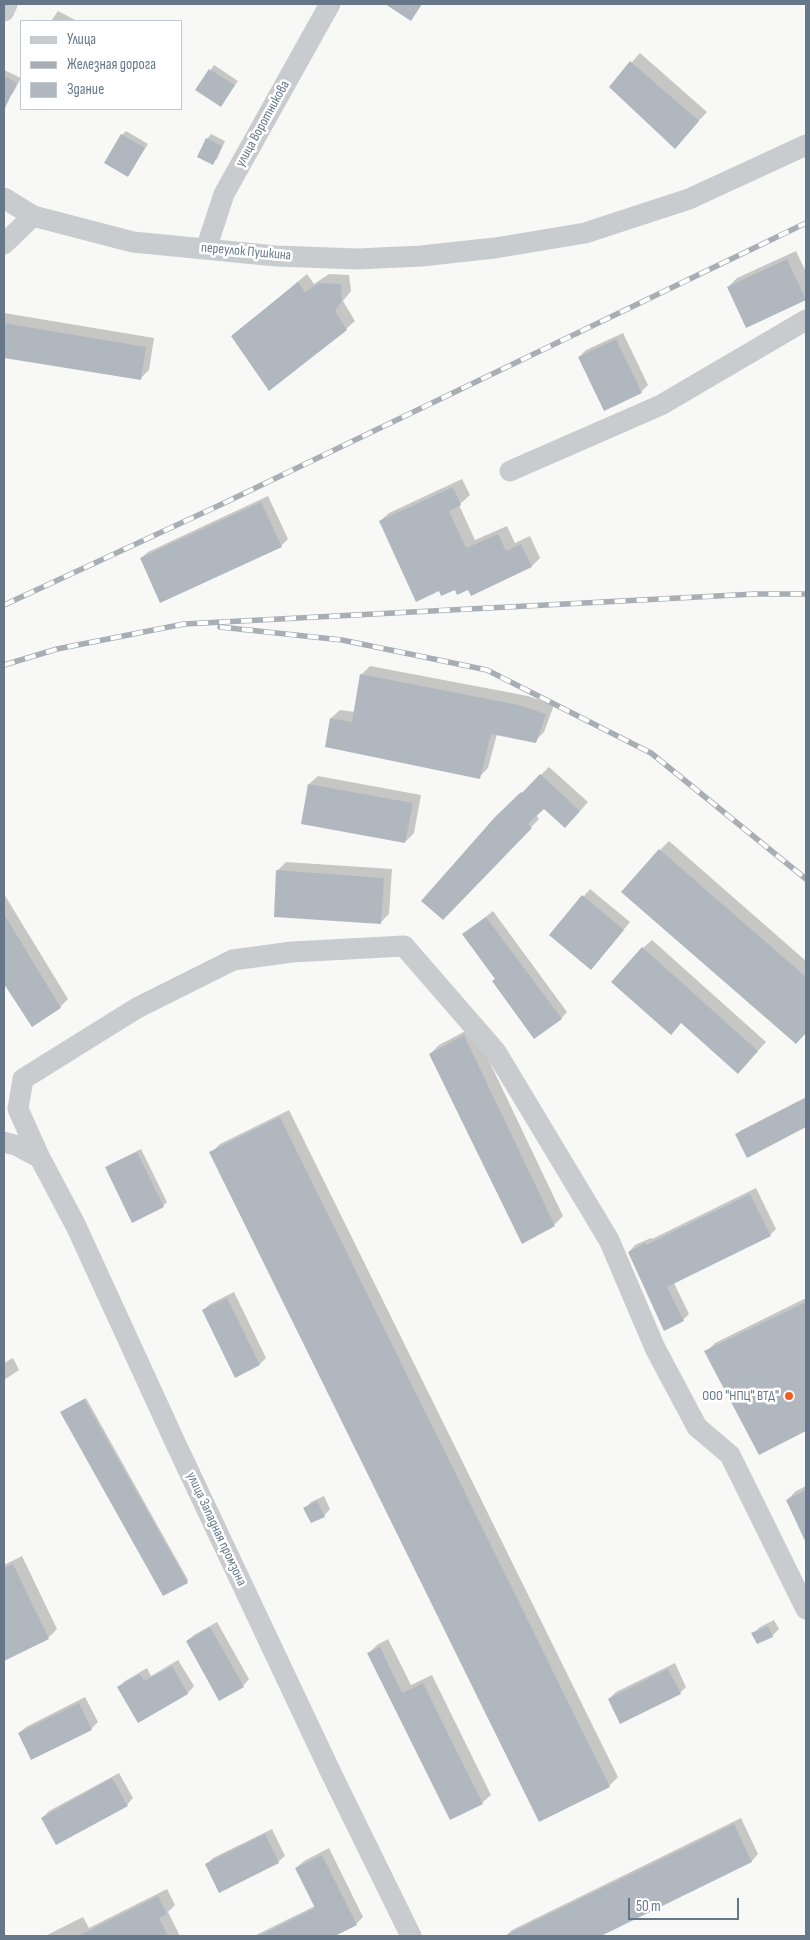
<!DOCTYPE html>
<meta charset="utf-8">
<style>
body{margin:0}
#map{position:relative;width:810px;height:1940px;overflow:hidden;background:#f8f9f6;font-family:"Sofia Sans Condensed",sans-serif}
canvas{display:block}
.frame{position:absolute;inset:0;border:5px solid #657789;pointer-events:none}
.legend{position:absolute;left:20px;top:20px;width:162px;height:90px;box-sizing:border-box;background:#fff;border:1px solid #c1c9d0;margin:0;padding:6px 9px;list-style:none;font-size:15px;color:#657789}
.legend li{display:flex;align-items:center;gap:10px;height:25px}
.legend b{width:25px;border:1px solid #c1c9d0}
.scale{position:absolute;left:628px;top:1898px;width:111px;height:22px;box-sizing:border-box;border:2px solid #657789;border-top:0;padding-left:6px;font-size:15px;line-height:18px;white-space:nowrap;color:#657789;-webkit-text-stroke:4px #fff;paint-order:stroke}
</style>
<div id="map">
<canvas width="810" height="1940"></canvas>
<div class="frame"></div>
<ul class="legend">
<li><b style="height:6px;background:#c8cccf"></b>Улица</li>
<li><b style="height:6px;background:#a8aeb4"></b>Железная дорога</li>
<li><b style="height:14px;background:#b0b7be"></b>Здание</li>
</ul>
<div class="scale">50 m</div>
</div>
<script>
const c = document.querySelector('canvas').getContext('2d');
c.lineJoin = 'round';
function fill(path, color) { c.fillStyle = color; c.fill(path, 'evenodd'); }
function trace(path, color, width, dash) { c.strokeStyle = color; c.lineWidth = width; c.lineCap = dash ? 'butt' : 'round'; c.setLineDash(dash || []); c.stroke(path); }
function write(font, color, halo, rows, align = 'center') {
  c.font = font + ' "Sofia Sans Condensed",sans-serif'; c.lineWidth = 5; c.setLineDash([]); c.textBaseline = 'middle'; c.strokeStyle = halo; c.fillStyle = color; for (const [text, x, y, turn = 0] of rows) {
    c.save(); c.translate(x, y); c.rotate((+turn || 0) * Math.PI / 180); c.textAlign = isNaN(turn) ? turn : align; if (halo) c.strokeText(text, 0, 0); c.fillText(text, 0, 0); c.restore();
  }
}
fill(new Path2D(`
 M58 11 75 20V21H51Z
 M640 53 707 112 683 138 611 86Z
 M214 65 238 81 221 105 197 90Z
 M4 70 21 78 13 93 9 97 4 95Z
 M126 131 148 144 128 175 122 135Z
 M211 134 225 141 217 159 212 163 207 139Z
 M796 251 806 272V299L747 327 728 287 737 278Z
 M307 274 314 284 329 274 349 275 351 291 343 301 355 321 346 329 233 336Z
 M4 313 154 338 149 370 140 379 4 356Z
 M623 333 648 385 641 392 579 357 586 350Z
 M462 479 470 495 459 505 475 540 507 526 515 543 530 536 540 558 532 566 469 589 439 590 380 521 389 513Z
 M268 496 288 539 281 546 141 558 148 552Z
 M370 666 528 696 554 705 544 732 535 741 497 734 488 768 479 777 331 718 340 710 355 712 361 675Z
 M549 767 588 802 573 819 544 808 536 815 539 819 443 918 496 818Z
 M318 776 421 795 414 833 405 842 309 784Z
 M669 841 806 961V1032L796 1043 660 850Z
 M286 862 392 869 389 914 380 923 277 871Z
 M590 889 630 922 597 962 551 935Z
 M4 894 68 999 60 1007 32 1025 4 981Z
 M493 911 567 1012 561 1019 496 979 464 934Z
 M652 940 766 1042 747 1063 643 948Z
 M473 1027 563 1216 554 1225 430 1054 439 1045Z
 M806 1097V1126L748 1156 737 1134 740 1131Z
 M289 1110 618 1777 609 1786 211 1153 220 1144Z
 M141 1149 167 1202 163 1206 106 1168 111 1164Z
 M756 1188 776 1229 770 1235 674 1283 689 1314 683 1320 629 1252 635 1245 651 1238 652 1239Z
 M234 1292 266 1358 260 1364 203 1310 210 1304Z
 M806 1298V1430L760 1453 706 1352 715 1343Z
 M13 1358 19 1370 4 1380V1363Z
 M86 1398 188 1580 187 1582 63 1411Z
 M806 1486V1541L787 1500 796 1491Z
 M324 1496 330 1509 324 1516 305 1508 311 1502Z
 M22 1556 57 1629 48 1638 4 1659V1565Z
 M774 1620 779 1629 772 1636 753 1634 760 1627Z
 M217 1622 249 1679 243 1686 187 1641 194 1635Z
 M388 1639 411 1685 432 1675 491 1795 482 1803 368 1654 377 1645Z
 M178 1660 194 1686 188 1693 138 1721 118 1687 125 1681 147 1668 151 1676Z
 M675 1663 686 1687 680 1693 609 1699 616 1692Z
 M85 1697 98 1722 91 1729 19 1733 26 1727Z
 M119 1773 133 1798 127 1805 42 1818 49 1811Z
 M741 1818 758 1854 752 1861 598 1936H506L512 1930Z
 M272 1829 285 1856 278 1862 207 1864 213 1858Z
 M329 1848 363 1917 356 1924 337 1934 338 1936H254L315 1906 296 1868 304 1861Z
 M167 1889 175 1905 168 1912 180 1936H45L83 1917 89 1928Z`), '#0003');
fill(new Path2D(`
 M385 4H422L411 21Z
 M630 61 699 121 675 149 609 87Z
 M209 69 235 85 221 107 195 90Z
 M4 76 17 83 4 110Z
 M121 134 145 148 128 177 104 163Z
 M206 138 222 146 213 165 197 157Z
 M787 259 806 300 746 328 727 287Z
 M298 282 305 292 319 283 341 284 342 301 335 311 347 330 269 391 231 336Z
 M4 323 146 347 141 380 4 358Z
 M616 339 642 393 604 411 578 357Z
 M453 487 461 505 449 511 466 548 498 534 506 551 521 544 532 567 471 596 468 590 457 595 455 590 441 596 439 591 416 602 379 521Z
 M261 502 282 547 160 603 140 558Z
 M360 674 519 705 546 714 536 743 491 734 480 779 325 747 330 718 352 722Z
 M540 774 580 811 565 828 544 809 528 824 532 828 443 920 421 901 495 817 521 792 522 793Z
 M308 784 413 803 405 843 301 824Z
 M659 849 806 977V1033L796 1044 621 892Z
 M276 870 384 878 381 924 274 917Z
 M582 895 624 930 591 970 549 935Z
 M4 914 61 1008 32 1027 4 984Z
 M486 917 562 1019 534 1039 492 981 495 979 462 934Z
 M642 947 758 1051 738 1074 681 1023 671 1035 611 982Z
 M464 1035 555 1226 522 1244 429 1054Z
 M806 1098V1127L747 1158 735 1134Z
 M280 1117 610 1787 539 1822 209 1152Z
 M137 1152 164 1207 132 1223 105 1167Z
 M750 1194 771 1236 667 1287 684 1321 664 1331 628 1252 645 1243 646 1245Z
 M227 1298 260 1365 235 1378 202 1310Z
 M806 1302V1431L759 1455 704 1351Z
 M84 1399 188 1583 163 1596 60 1412Z
 M806 1490V1543L786 1500Z
 M317 1501 325 1517 311 1523 303 1508Z
 M13 1564 49 1639 4 1661V1568Z
 M768 1626 773 1637 757 1644 751 1633Z
 M210 1627 244 1687 219 1701 186 1641Z
 M380 1647 402 1693 423 1683 483 1804 450 1820 367 1653Z
 M172 1666 188 1694 138 1723 117 1687 140 1674 144 1681Z
 M668 1669 681 1694 620 1724 608 1699Z
 M79 1703 92 1730 31 1760 18 1733Z
 M112 1778 128 1806 56 1845 41 1818Z
 M734 1824 752 1862 601 1936H504Z
 M265 1834 279 1863 219 1893 205 1864Z
 M322 1855 357 1925 335 1936H259L315 1908 295 1868Z
 M158 1896 167 1914 159 1918 168 1936H78Z`), '#b0b7be');
trace(new Path2D(`
 M4 11 7 4
 M4 198 33 216 133 242 276 256 358 259 421 256 495 248 585 233 689 199 806 145
 M4 244 33 216
 M206 249 224 194 330 4
 M510 471 661 405 806 320
 M4 1142 18 1146 40 1158 76 1226 175 1442 332 1775 411 1936
 M40 1158 18 1109 23 1079 137 1008 233 960 292 952 404 946 496 1052 609 1240 655 1348 697 1427 730 1455 806 1609`), '#c8cccf', 21);
const rail = new Path2D(`
 M4 605 220 505 806 223
 M220 627 342 640 487 670 651 753 806 879
 M4 665 57 649 184 624 755 594H806`);
trace(rail, '#a8aeb4', 5.5);
trace(rail, '#fff', 4, [11]);
for (const [x, y, r, color] of [
 [789,1396,5,"#f15e1d"]
]) { const dot = new Path2D(); dot.arc(x, y, r, 0, 2 * Math.PI); c.fillStyle = color; c.fill(dot); trace(dot, '#fff', 2); }
write('14px', '#657789', '#fff', [
 ["улица Воротникова",263,124,-61],
 ["переулок Пушкина",246,252,5],
 ["улица Западная промзона",216,1529,65]
]);
write('14px', '#657789', '#fff', [
 ["ООО \"НПЦ\" ВТД\"",779,1396]
], 'right');
</script>
